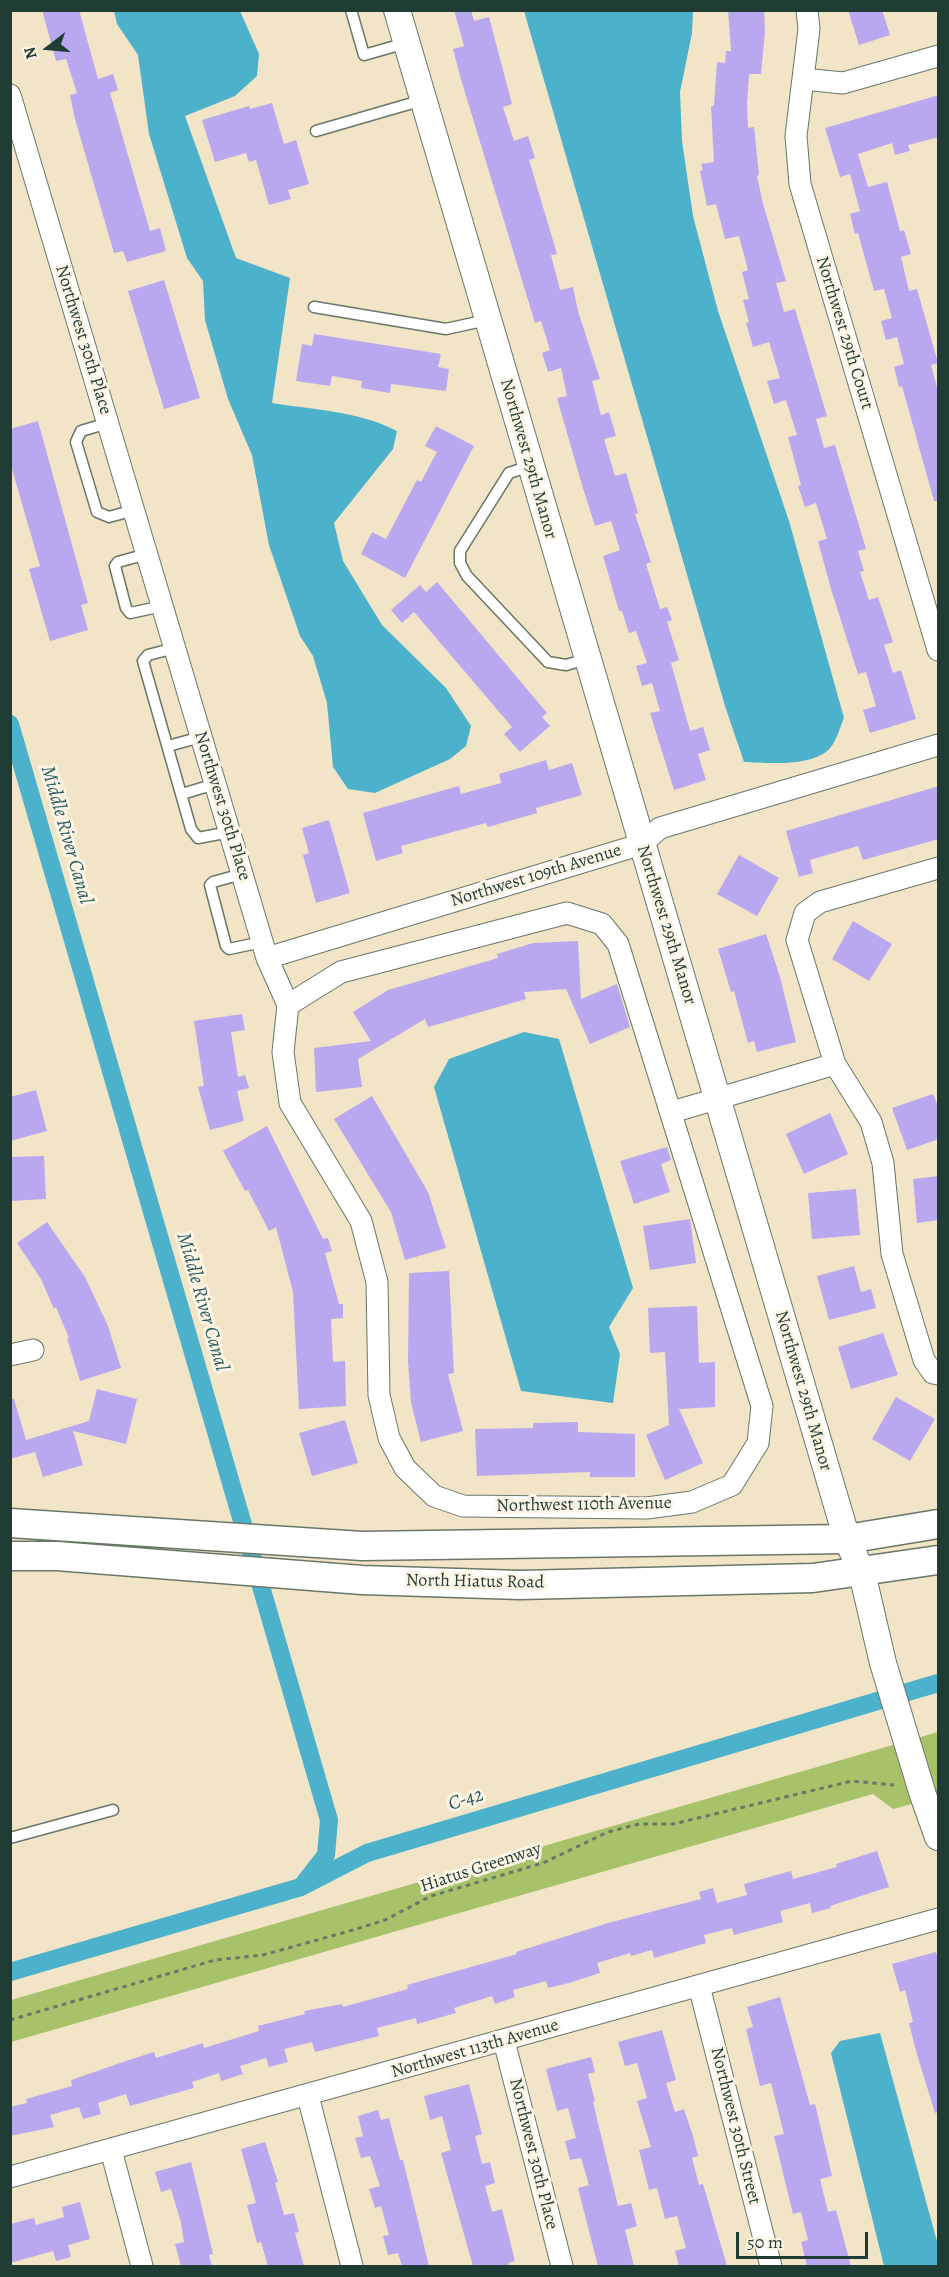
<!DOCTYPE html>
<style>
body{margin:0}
#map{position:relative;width:949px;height:2277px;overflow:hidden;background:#f2e4c7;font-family:Alegreya,serif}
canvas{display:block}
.frame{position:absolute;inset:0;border:12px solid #1f3d34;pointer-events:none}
.north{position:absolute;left:18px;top:18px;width:60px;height:60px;-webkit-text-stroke:4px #fcf5e5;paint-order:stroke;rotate:254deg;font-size:16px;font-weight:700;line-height:24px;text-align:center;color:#1f3d34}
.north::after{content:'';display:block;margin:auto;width:21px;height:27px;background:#1f3d34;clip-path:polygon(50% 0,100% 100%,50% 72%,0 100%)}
.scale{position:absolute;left:736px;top:2232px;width:132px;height:27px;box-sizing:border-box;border:3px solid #1f3d34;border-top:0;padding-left:8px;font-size:18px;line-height:21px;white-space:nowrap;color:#1f3d34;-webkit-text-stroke:4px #fcf5e5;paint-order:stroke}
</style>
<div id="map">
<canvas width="949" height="2277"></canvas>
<div class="frame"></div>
<div class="north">N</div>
<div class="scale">50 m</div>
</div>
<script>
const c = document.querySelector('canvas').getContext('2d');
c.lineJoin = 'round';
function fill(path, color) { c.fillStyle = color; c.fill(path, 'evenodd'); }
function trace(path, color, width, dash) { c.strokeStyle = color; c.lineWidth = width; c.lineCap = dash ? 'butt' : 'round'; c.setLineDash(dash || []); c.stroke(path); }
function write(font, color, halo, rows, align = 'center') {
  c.font = font + ' Alegreya,serif'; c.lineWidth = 6; c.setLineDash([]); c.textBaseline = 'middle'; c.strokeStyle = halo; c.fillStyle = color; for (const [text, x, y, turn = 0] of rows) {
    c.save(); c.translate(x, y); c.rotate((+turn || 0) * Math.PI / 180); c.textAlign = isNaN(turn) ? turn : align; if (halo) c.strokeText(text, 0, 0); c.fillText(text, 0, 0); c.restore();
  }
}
fill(new Path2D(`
 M938 1732V1797L893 1809 873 1794 11 2042V2000Z`), '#a8c269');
fill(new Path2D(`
 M114 11H240L259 54 257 76 235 96 185 116 236 258 290 278 272 403C315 410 358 411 397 431L393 449 334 523 343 561 382 625 446 688 471 726 466 746 450 759 375 793 348 789 333 767 327 703 313 656 300 636 269 545 252 455 228 399 205 320 203 281 187 258 149 134 138 55 117 24Z
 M524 11H693L692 33 680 92 682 141 693 216 718 311 789 521 844 718C840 727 838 736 833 744 819 768 768 763 744 762L725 706Z
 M524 1032 559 1039 633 1288 609 1327 620 1354 613 1403 521 1391 434 1087 449 1059Z
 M880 2033 938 2245V2266H884L831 2053 840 2041Z`), '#4cb1cb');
trace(new Path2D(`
 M10 724 329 1820 326 1855 301 1887
 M10 1972 301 1887 367 1853 938 1683`), '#4cb1cb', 18);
fill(new Path2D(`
 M42 10H79L98 79 113 74 118 90 110 93 150 231 160 228 166 251 127 262 123 251 114 253 75 119 70 95 77 93 66 59 56 61Z
 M454 10H471L474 21 489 17 512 104 503 107 514 141 528 136 535 158 529 160 557 254 551 255 560 290 573 287 578 311 600 379 592 381 601 415 609 412 616 436 604 439 615 476 626 473 638 513 635 514 651 562 646 564 660 609 667 607 672 620 667 622 679 660 671 663 690 731 703 727 710 750 698 754 706 780 674 790 650 713 660 711 652 683 642 686 636 666 647 663 636 631 629 633 622 611H619L603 556 620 550 611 521 595 526 582 485 557 398 567 396 561 368 548 372 542 353 550 350 541 321 535 323 460 76 453 49 464 46Z
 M728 10H764L765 31 761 74H749L747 104 748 128 754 127 759 175 757 176 763 204 786 281 776 283 784 312 795 309 827 416 816 419 824 448 835 445 866 549 858 551 864 571 860 572 869 600 878 597 893 642 884 645 893 673 901 670 916 719 870 733 863 710 876 706 866 672 858 674 831 589 818 541 827 539 816 503 805 507 798 486 801 485 788 437 797 435 786 400 774 404 767 381 780 378 769 342 753 347 746 323 749 322 743 300 749 299 742 272 748 270 739 236 725 239 716 204 707 206 700 171 703 170 701 164 714 162 711 106H714L717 62 725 63 726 51H731Z
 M848 10H882L890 35 859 45Z
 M939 95V137L908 145 910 151 895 155 892 143 858 154 868 187 887 182 900 231 904 230 911 254 901 257 909 291 917 289 938 363 931 365 939 395V501H934L902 386 899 387 894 367 904 364 897 337 886 340 881 321 892 318 884 289 874 291 858 233 855 234 850 214 860 211 850 174 840 177 825 128Z
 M272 103 284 144 296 140 309 184 288 190 291 199 269 205 256 160 249 162 246 153 215 162 202 120 249 106 250 109Z
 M164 280 200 398 164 409 128 291Z
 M314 334 441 354 438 367 449 369 446 391 391 384 390 393 361 388 362 381 332 376 330 386 296 381 302 344 312 346Z
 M38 421 88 603 81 605 88 630 50 641 29 569 40 566 10 462V429Z
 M436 426 474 446 405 578 361 554 372 532 386 539 417 480 421 482 437 452 425 446Z
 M437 582 547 713 542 717 550 726 520 752 504 734 512 727 414 612 402 623 391 610 420 585 426 592Z
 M546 760 549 770 572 763 582 795 536 808 537 813 488 827 486 823 401 846 403 853 376 861 363 813 459 786 461 794 501 783 499 774Z
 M939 786V839L863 860 858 846 810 860 813 873 799 877 786 831Z
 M329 820 350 893 316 903 303 855 309 853 302 828Z
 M739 855 779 878 757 916 717 894Z
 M853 921 892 944 869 981 832 959Z
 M766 934 780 977 796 1042 757 1052 754 1041 748 1043 734 991 731 992 718 949Z
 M578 941 581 999 617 984 630 1027 590 1044 566 989 524 992 526 999 428 1027 425 1019 358 1059 362 1087 316 1092 314 1048 371 1041 353 1012 388 990 498 958 497 954 533 943Z
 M242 1014 245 1030 231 1032 238 1077 245 1075 249 1088 237 1091 244 1121 210 1130 198 1087 204 1086 194 1021Z
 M36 1090 47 1131 10 1141V1097Z
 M933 1094 939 1109V1139L907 1150 892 1108Z
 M372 1096 428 1192 446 1248 405 1260 391 1212 334 1119Z
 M830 1113 848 1154 804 1174 786 1134Z
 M267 1126 323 1239 328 1238 332 1251 325 1253 339 1304H343V1318L331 1319 333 1362 345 1361 346 1406 299 1409 293 1292 276 1227 269 1231 248 1190 245 1191 223 1151Z
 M667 1147 671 1160 661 1164 670 1192 634 1204 620 1161Z
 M44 1156 46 1199 10 1201V1157Z
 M939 1176V1220L917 1223 913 1179Z
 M856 1189 860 1235 812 1239 808 1193Z
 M690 1219 696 1263 650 1270 643 1226Z
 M47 1222 85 1277 108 1326 121 1368 80 1381 67 1338H69L56 1307 54 1309 41 1279 17 1243Z
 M854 1266 861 1292 871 1289 876 1308 829 1320 817 1276Z
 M449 1271 454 1373 448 1374 463 1431 421 1442 411 1403 408 1361 409 1273Z
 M697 1306 699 1363 715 1362V1407L679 1409 703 1463 665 1480 646 1435 669 1425 665 1352 650 1353 648 1308Z
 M883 1333 898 1375 851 1389 838 1347Z
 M97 1389 137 1399 126 1444 73 1431 83 1465 43 1477 35 1452 10 1459V1399H14L26 1440 89 1421Z
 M896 1397 935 1419 910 1461 872 1439Z
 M345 1420 358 1463 312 1476 299 1433Z
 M578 1422V1432L635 1434V1477H590V1472L477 1476 475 1429 533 1428V1423Z
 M877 1851 889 1887 830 1906 831 1908 812 1913 810 1903 780 1911 783 1922 734 1935 732 1928 704 1935 706 1943 654 1958 652 1950 631 1956 630 1953 597 1963 600 1973 569 1983 548 1988 546 1981 513 1990 515 1997 495 2004 492 1996 454 2008 456 2013 417 2024 416 2018 377 2028 379 2036 315 2052 312 2042 284 2049 288 2062 269 2067 266 2058 240 2066 243 2074 221 2081 219 2073 192 2082 194 2088 130 2106 126 2094 98 2103 101 2114 83 2119 79 2107 50 2115 54 2127 10 2136V2107L27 2103 26 2099 72 2086 71 2080 129 2060 154 2052 156 2058 203 2043 204 2048 259 2031 258 2026 305 2014 304 2011 342 2004 343 2007 408 1989 407 1985 517 1954 516 1952 608 1923 701 1899 699 1892 713 1888 717 1903 747 1895 744 1884 791 1871 793 1879 837 1867 836 1864Z
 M936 1952 939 1963V2112L935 2113 916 2051 909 2023 913 2022 905 1990 900 1992 892 1964Z
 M780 1997 810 2105 815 2104 832 2176 820 2179 828 2212 836 2210 851 2266H807L801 2242 808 2240 801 2212 793 2214 774 2136 784 2134 771 2083 760 2086 746 2029 753 2027 747 2007Z
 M662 2030 676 2080 666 2083 675 2112 684 2109 693 2136 698 2156 692 2158 699 2185 703 2184 727 2266H679L675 2251 686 2248 677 2216 665 2219 657 2188 649 2190 639 2150 651 2147 637 2101 647 2098 637 2063 625 2066 618 2042Z
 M591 2057 595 2072 588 2074 595 2101 593 2102 618 2206 631 2203 637 2226 625 2230 634 2266H598L578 2188 589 2185 581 2158 570 2160 565 2141 576 2138 568 2108 557 2111 546 2069Z
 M469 2084 482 2134 475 2136 482 2164 490 2162 495 2183 485 2186 492 2212 502 2209 515 2261 508 2263 509 2266H473L441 2153 451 2150 442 2116 430 2120 424 2096Z
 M378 2110 381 2120 389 2118 400 2160H403L429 2266H402L398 2253 388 2255 383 2236 389 2235 381 2206 375 2208 369 2189 380 2186 370 2156 361 2158 355 2138 363 2136 358 2116Z
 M265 2142 278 2182 275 2183 284 2215 294 2213 299 2232 295 2233 304 2266H268L261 2242 257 2243 247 2205 256 2203 241 2149Z
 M191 2162 213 2254 209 2255 212 2266H181L175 2244 184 2242 181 2223 171 2189 161 2192 155 2172Z
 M80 2202 90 2239 68 2245 71 2257 56 2261 53 2251 10 2263V2224L34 2218 36 2225 64 2217 62 2207Z`), '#b9a8f0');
const service = new Path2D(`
 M351 10 364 55 406 43
 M316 131 423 100
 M314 307 446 329 487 320
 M108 423 81 431 76 442 97 512 109 517 134 510
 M530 466 509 473 460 551V563L467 576 548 662 566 665 587 659
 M147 554 118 562 115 566 126 608 130 613 163 606
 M175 648 148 655 143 661 191 829 198 838 230 832
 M168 746 201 737
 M182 794 215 784
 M242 874 213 882 210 885 226 946 229 949 262 942
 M10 1838 113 1810`);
const minor = new Path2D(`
 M807 10 809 29 796 136 800 184 938 650
 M803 79 843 83 938 56
 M10 95 267 958 288 1005 283 1052 290 1103 361 1221 377 1282 379 1395 389 1438 405 1468 434 1496 463 1506 647 1508 692 1502 732 1485 758 1443 762 1406 618 944 602 924 567 913 341 972 288 1005
 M938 868 820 902 805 913 797 940 835 1064 871 1122 883 1163 892 1254 924 1360 933 1373 938 1374
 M267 958 642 844 660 828 938 745
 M672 1112 835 1064
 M10 1355 33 1350
 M699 1986 771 2266
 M504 2041 562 2266
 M308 2096 352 2266
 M111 2150 142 2266
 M10 2177 938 1919`);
const tertiary = new Path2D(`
 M397 10 847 1539 862 1573 883 1663 923 1795 938 1837`);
const secondary = new Path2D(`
 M10 1523 362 1546 847 1539 938 1524
 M10 1556H57L362 1580 520 1585 813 1578 938 1560`);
trace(service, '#697767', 13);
trace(minor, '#697767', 23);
trace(tertiary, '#697767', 28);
trace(secondary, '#697767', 31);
trace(new Path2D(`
 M10 2020 215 1960 263 1955 353 1930 385 1920 431 1896 543 1863 608 1832 639 1824H673L852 1781 894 1785`), '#697767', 3, [4.5, 4.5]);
trace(service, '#fff', 10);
trace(minor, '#fff', 21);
trace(tertiary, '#fff', 26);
trace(secondary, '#fff', 28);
write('18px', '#1f3d34', '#fcf5e5', [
 ["Northwest 29th Court",844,333,73],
 ["Northwest 30th Place",83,340,73],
 ["Northwest 29th Manor",528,459,74],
 ["Northwest 30th Place",222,806,73],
 ["Northwest 109th Avenue",536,876,-17],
 ["Northwest 29th Manor",666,925,73],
 ["Northwest 29th Manor",803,1391,74],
 ["Northwest 110th Avenue",584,1505,-1],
 ["North Hiatus Road",475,1582,1],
 ["Hiatus Greenway",481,1868,-18],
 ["Northwest 113th Avenue",475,2049,-16],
 ["Northwest 30th Street",735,2126,76],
 ["Northwest 30th Place",533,2154,76]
]);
write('italic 20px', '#2c6061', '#fcf5e5', [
 ["Middle River Canal",66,835,74],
 ["Middle River Canal",202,1302,74],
 ["C-42",466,1800,-17]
]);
</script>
